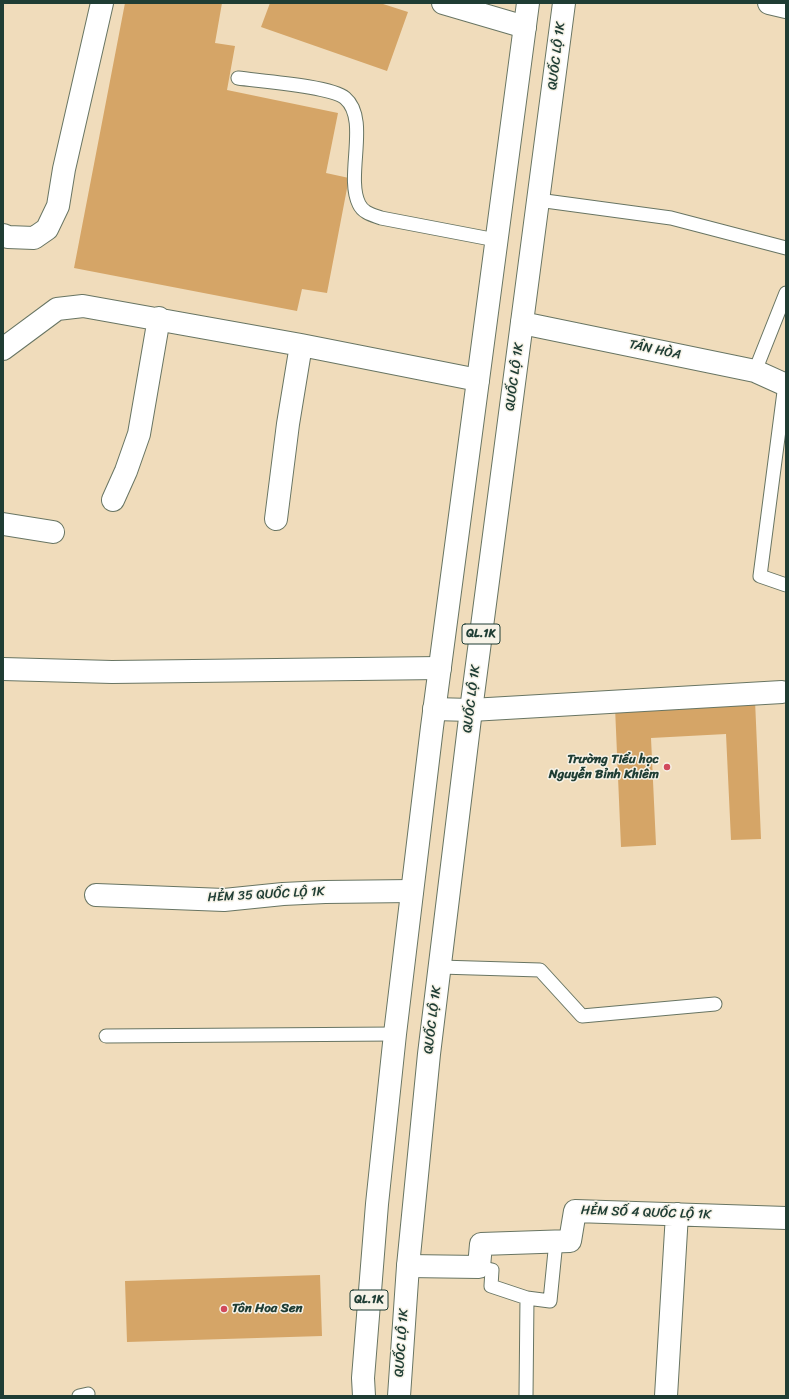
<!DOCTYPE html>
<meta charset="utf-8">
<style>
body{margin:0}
#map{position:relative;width:789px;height:1399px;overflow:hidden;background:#f0dcbb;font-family:Sriracha,sans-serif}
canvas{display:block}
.frame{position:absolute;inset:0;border:4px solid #1f3d34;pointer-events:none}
</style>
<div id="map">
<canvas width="789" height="1399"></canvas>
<div class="frame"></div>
</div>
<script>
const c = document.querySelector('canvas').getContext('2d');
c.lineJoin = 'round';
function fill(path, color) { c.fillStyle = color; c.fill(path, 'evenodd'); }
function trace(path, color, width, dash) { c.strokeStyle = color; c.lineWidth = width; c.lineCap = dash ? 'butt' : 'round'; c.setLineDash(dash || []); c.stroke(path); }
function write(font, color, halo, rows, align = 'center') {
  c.font = font + ' Sriracha,sans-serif'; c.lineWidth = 3; c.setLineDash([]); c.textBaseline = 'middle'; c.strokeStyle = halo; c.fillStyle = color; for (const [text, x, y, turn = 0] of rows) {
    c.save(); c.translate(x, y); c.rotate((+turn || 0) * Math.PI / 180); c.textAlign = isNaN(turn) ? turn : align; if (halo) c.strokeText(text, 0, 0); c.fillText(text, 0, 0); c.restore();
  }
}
fill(new Path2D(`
 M125 3H222L215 43 235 46 227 90 338 113 326 173 349 178 327 293 302 289 297 311 74 268Z
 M270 3H380L408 12 387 71 261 27Z
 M755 700 761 839 731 840 726 734 651 738 656 845 621 847 615 707Z
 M320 1275 322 1336 127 1342 125 1281Z`), '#d5a567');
const lane = new Path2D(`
 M238 78C259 81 331 86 345 98 370 119 345 176 359 204 363 213 373 215 381 218L496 240
 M538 200 671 218 786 248
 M755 371 786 293
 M785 384 760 576 786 585
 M440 967 540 970 582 1016 715 1004
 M106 1036 395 1034
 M479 1267 492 1270 491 1286 527 1298 526 1396
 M527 1298 550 1301 556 1241
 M79 1396 88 1394`);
const street = new Path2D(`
 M443 3 525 27
 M769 3 786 7
 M3 235 8 237 34 238 47 229 58 206 64 169 102 3
 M522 323 755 371 786 385
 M3 349 57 309 83 306 301 345 478 380
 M113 500 126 471 139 434 159 318
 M276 519 288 424 301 345
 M3 524 53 532
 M3 669 112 672 440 668
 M434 709 471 710 782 692
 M96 895 224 900 283 894 325 892 412 891
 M408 1266 479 1267 481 1244 570 1241 575 1211 786 1218
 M666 1396 677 1214`);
const primary = new Path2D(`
 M364 1396 363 1378 377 1204 395 1034 432 727 528 3
 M399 1396 408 1266 429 1054 471 710 564 3`);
trace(lane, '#687563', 15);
trace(street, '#687563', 24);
trace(primary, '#687563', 24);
trace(lane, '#fff', 13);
trace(street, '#fff', 22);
trace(primary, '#fff', 22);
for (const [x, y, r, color] of [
 [667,767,4,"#d1495b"],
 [224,1309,4,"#d1495b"]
]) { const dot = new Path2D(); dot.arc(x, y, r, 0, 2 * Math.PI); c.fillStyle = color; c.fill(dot); trace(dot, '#f7f3e8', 1.5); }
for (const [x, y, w] of [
 [481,634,38],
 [369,1300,38]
]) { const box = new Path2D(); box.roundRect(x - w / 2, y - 10, w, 20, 3); c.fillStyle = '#f7f3e8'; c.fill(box); trace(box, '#1f3d34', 1); }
write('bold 12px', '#1f3d34', null, [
 ["QL.1K",481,634],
 ["QL.1K",369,1300]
]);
write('13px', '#1f3d34', '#f7f3e8', [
 ["QUỐC LỘ 1K",557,56,-83],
 ["TÂN HÒA",655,350,12],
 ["QUỐC LỘ 1K",515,377,-82],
 ["QUỐC LỘ 1K",472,699,-83],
 ["HẺM 35 QUỐC LỘ 1K",266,895,-3],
 ["QUỐC LỘ 1K",433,1020,-83],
 ["HẺM SỐ 4 QUỐC LỘ 1K",646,1213,2],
 ["QUỐC LỘ 1K",402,1343,-86]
]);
write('bold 13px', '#1f3d34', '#f7f3e8', [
 ["Trường Tiểu học",659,760],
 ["Nguyễn Bỉnh Khiêm",659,775],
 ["Tôn Hoa Sen",232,1309,"left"]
], 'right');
</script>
